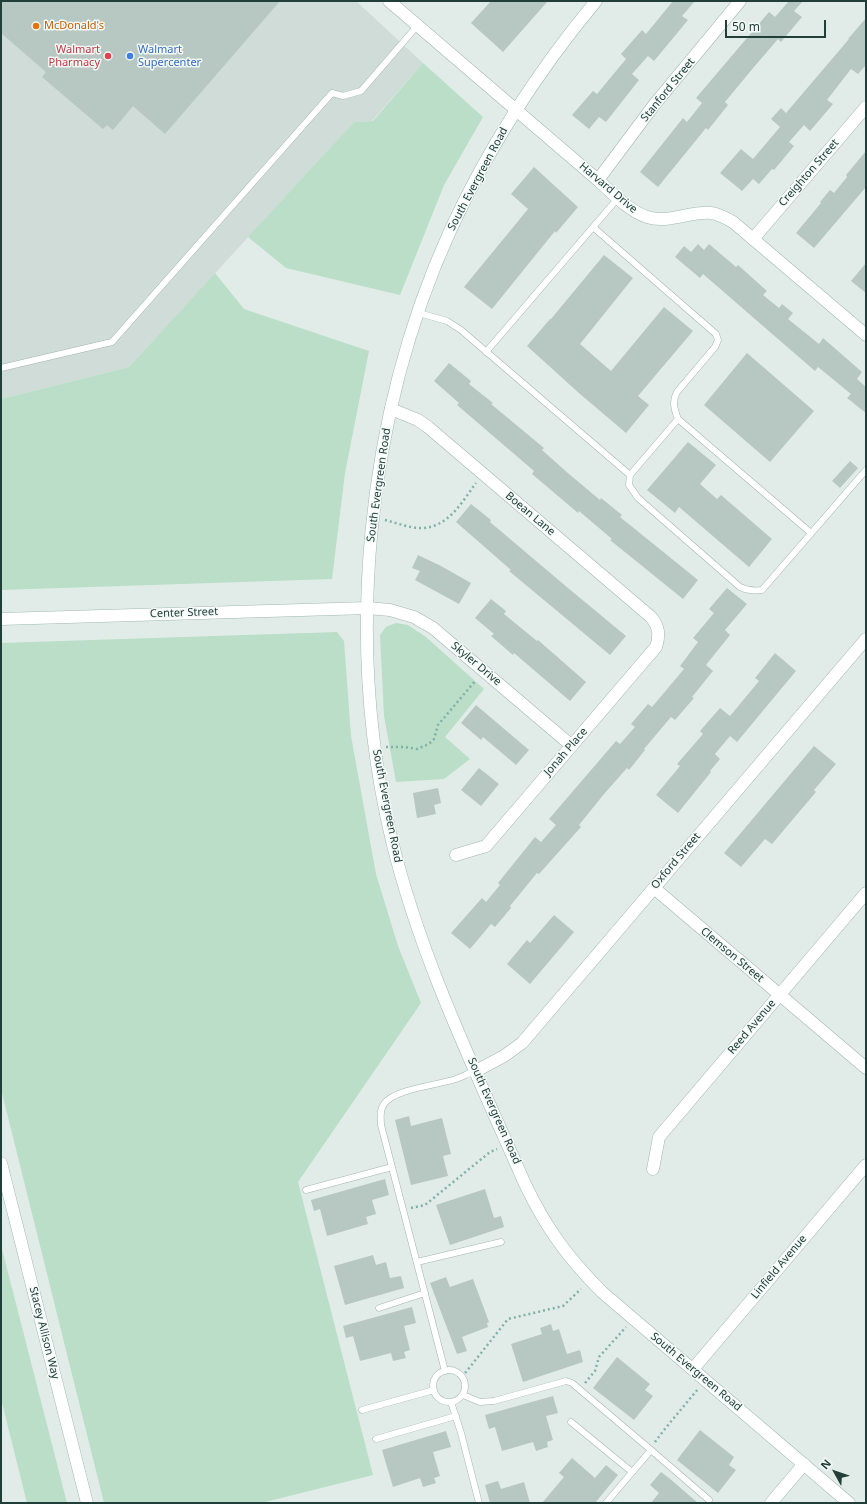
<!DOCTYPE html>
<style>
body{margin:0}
#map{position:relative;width:867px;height:1504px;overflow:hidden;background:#e1ece8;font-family:"Noto Sans",sans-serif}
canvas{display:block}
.frame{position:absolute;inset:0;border:2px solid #213e38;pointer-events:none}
.north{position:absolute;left:815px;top:1452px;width:40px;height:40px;-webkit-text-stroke:3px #f2f9f6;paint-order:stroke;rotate:310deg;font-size:11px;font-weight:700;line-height:16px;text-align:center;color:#213e38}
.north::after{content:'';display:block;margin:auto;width:14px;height:18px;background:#213e38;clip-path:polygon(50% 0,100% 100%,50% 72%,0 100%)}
.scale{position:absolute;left:725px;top:20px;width:101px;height:18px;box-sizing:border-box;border:2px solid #213e38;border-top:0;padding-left:5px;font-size:12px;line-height:14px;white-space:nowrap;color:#213e38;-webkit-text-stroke:3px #f2f9f6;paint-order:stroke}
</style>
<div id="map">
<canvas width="867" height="1504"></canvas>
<div class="frame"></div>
<div class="north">N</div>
<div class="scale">50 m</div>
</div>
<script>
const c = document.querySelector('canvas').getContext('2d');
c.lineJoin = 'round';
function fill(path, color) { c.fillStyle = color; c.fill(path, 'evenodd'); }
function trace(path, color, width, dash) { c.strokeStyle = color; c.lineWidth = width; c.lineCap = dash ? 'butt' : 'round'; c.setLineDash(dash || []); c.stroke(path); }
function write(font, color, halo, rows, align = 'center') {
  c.font = font + ' "Noto Sans",sans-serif'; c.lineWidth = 3; c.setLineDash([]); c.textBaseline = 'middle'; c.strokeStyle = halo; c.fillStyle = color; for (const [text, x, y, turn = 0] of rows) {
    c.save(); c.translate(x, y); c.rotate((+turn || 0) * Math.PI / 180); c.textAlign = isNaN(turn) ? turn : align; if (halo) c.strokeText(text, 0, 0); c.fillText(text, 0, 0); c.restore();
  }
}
fill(new Path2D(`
 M1 1H356L423 63 372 121 354 122 129 367 1 399Z`), '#d0dcd7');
fill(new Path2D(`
 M423 63 483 117 444 185 400 295 286 268 248 237 354 122 373 121Z
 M215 273 244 309 369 351 345 473 332 579 1 590V399L129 367Z
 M396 623 408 625 426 637 484 689 445 737 470 759 444 779 396 782 384 716 380 635 386 627Z
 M337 632 344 641 351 736 376 874 398 946 421 1003 298 1182 373 1475 261 1503H104L1 1089V643Z
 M1 1245 67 1503H27L1 1399Z`), '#badec7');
fill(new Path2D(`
 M1 1H280L165 134 133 106 113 130 107 125 103 129 42 77 46 72 1 33Z
 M491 1H548L503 52 471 23Z
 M673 1H695L682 16 688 20 654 61 648 56 632 74 639 80 606 122 599 117 589 129 572 115 593 91 597 94 626 59 621 54 642 30 646 34Z
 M789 1H803L794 11 802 17 781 42 778 39 754 67 725 102 728 105 708 130 706 128 658 187 640 172 683 118 687 122 702 103 696 98 769 12 775 17Z
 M866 18V65L858 74 851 69 827 100 833 104 810 131 804 125 789 142 794 146 774 170 772 169 759 184 753 179 742 191 720 173 741 149 753 159 780 127 771 119 781 108 786 113 849 39H848Z
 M866 151V187L814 248 796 233 821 203 820 202 830 190 834 193 847 177 846 175Z
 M534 167 578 207 556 233 555 231 492 309 464 287 528 209 511 194Z
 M698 244 704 250 709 244 736 267 738 265 767 291 763 295 779 308 782 304 793 313 788 319 819 344 823 338 862 372 857 379 866 387V413L847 398 851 394 818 367 815 371 703 274 700 278 675 257 684 246 691 252Z
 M604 255 633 278 580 344 611 371 664 307 693 331 638 396 649 405 626 433 580 394 527 346 550 319H551Z
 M866 263V293L851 281Z
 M747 353 814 411 770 462 704 405Z
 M449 363 471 381 469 384 493 403 491 404 544 448 542 450 569 474 600 500 601 498 622 515 620 517 698 580 683 599 610 540 612 539 579 511 578 513 532 474 534 471 457 405 459 403 434 381Z
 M688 442 716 465 700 484 717 499 721 495 772 539 749 567 679 507 675 513 647 490Z
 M850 461 858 468 840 488 832 481Z
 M471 504 491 520 490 522 568 588 626 636 610 655 509 571 511 570 456 522Z
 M418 555 441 566 471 583 459 604 415 580 420 571 412 568Z
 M727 588 747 604 725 630 730 635 706 665 713 671 692 697 694 698 675 720 671 717 644 749 645 750 629 770 627 768 604 794 579 825 581 827 539 874 537 873 510 906 511 908 495 927 491 924 470 949 451 933 482 898 486 902 500 885 498 883 535 837 541 842 556 825 549 819 616 741 620 744 635 727 631 724 648 704 652 707 684 669 680 666 698 642 693 638 714 613 709 609Z
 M491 599 506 611 504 614 537 641 538 640 586 682 570 701 514 653 513 655 491 636 494 634 475 618Z
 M775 653 796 671 737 742 730 736 715 754 720 759 710 771 711 772 678 813 656 795 680 766 677 764 703 734 700 731 720 708 730 716 759 681 755 678Z
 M476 705 529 750 516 765 483 737 481 740 461 723Z
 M814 746 836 764 814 790 816 792 772 844 765 839 741 867 724 853Z
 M479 768 499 784 481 806 461 790Z
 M438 788 441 803 434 805 436 814 417 818 413 793Z
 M554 915 574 932 530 984 507 964 527 940 530 943Z
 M409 1116 411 1126 442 1118 451 1154 443 1156 448 1176 411 1185 395 1120Z
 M385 1179 389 1195 372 1200 376 1214 366 1217 368 1224 327 1236 320 1209 314 1211 311 1200Z
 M485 1189 494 1218 501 1216 504 1227 450 1245 436 1205Z
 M373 1255 376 1265 386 1262 390 1278 401 1276 404 1288 345 1305 334 1266Z
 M446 1277 450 1287 473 1279 489 1322 487 1323 488 1327 462 1337 467 1351 457 1354 430 1283Z
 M412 1307 416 1323 404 1326 410 1350 404 1352 406 1358 393 1361 391 1353 360 1361 353 1336 346 1338 343 1326Z
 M551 1324 553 1331 559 1329 567 1354 580 1350 583 1362 523 1382 511 1344 542 1334 540 1328Z
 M617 1357 650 1384 645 1390 653 1396 634 1420 593 1388Z
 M553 1396 558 1413 546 1416 553 1440 547 1442 548 1447 536 1451 533 1442 502 1451 495 1427 489 1429 485 1415Z
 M700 1430 734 1457 729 1465 736 1470 718 1493 677 1460Z
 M446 1431 451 1447 433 1452 440 1476 434 1478 436 1483 423 1487 420 1478 393 1487 382 1450Z
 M572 1458 595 1478 606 1465 618 1475 595 1503H542L564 1477 559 1473Z
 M661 1472 669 1478 698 1503H651L659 1493 650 1485Z
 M498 1481 501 1489 524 1482 530 1503H490L485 1485Z`), '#b7c7c2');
const lane = new Path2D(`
 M419 313 447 321 461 330 630 475 678 419C674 409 672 401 677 392L715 347 718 340 716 334 593 227
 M486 352 618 198
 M1 368 112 342 332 93 343 96 361 91 418 25
 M678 419 811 533
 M630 475 629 485 638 498 740 587C748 591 754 591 762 590L866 470
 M306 1190 392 1167
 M417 1262 501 1242
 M379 1308 425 1293
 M433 1386a16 16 0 1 1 32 0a16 16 0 1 1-32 0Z
 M445 1371 381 1125C381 1118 379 1111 384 1104 394 1089 438 1085 456 1079 462 1077 469 1073 476 1071
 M463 1395 480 1402 494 1401 566 1381 572 1383 651 1450 606 1503
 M451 1402 461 1433 479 1503
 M362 1410 434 1390
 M571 1422 632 1472
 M376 1439 456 1416
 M651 1450 709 1500`);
const street = new Path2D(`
 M389 1 515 109
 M598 180 654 105 740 1
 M753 239 866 107
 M391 409 418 420 428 427 651 617C659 627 660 635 656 647L486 846 456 855
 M368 608 390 610 414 617 433 628 572 746
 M654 888 866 1068
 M476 1071 504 1056 522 1043 866 639
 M653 1169 659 1137 866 893
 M693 1369 866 1165`);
const secondary = new Path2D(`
 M596 1C538 71 488 148 450 231 366 416 344 643 392 841 421 960 476 1072 525 1184 546 1228 568 1258 602 1292L849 1503
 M515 109C543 133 571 157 599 181 613 194 629 211 647 217 668 224 690 211 711 213 719 214 726 218 733 222L866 335
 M1 619 368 608
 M1 1163 87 1503
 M771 1503 804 1464`);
trace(lane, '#a4b4b0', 7);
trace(street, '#a4b4b0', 13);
trace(secondary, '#9fb8b2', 13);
trace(new Path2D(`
 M385 520C397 523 409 528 421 528 448 528 462 502 476 483
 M386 747H405L417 749 429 744 434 739 438 725 476 680
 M411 1208 425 1205 490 1152 497 1149
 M462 1377 508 1319 563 1306 581 1289
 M585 1383 595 1371 599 1357 626 1327
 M655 1442 664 1430 698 1389`), '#81b1a6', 2.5, [2, 3]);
trace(lane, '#fff', 6);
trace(street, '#fff', 12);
trace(secondary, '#fff', 12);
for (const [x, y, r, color] of [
 [36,26,4,"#e8710a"],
 [108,56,4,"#e0444e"],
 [130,56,4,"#3f7fe0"]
]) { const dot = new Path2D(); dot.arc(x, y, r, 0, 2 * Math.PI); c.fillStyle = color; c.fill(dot); trace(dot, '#f2f9f6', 1.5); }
write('11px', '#c56008', '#f2f9f6', [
 ["McDonald's",44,26]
], 'left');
write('11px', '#be3a42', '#f2f9f6', [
 ["Walmart",100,50],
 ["Pharmacy",100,63]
], 'right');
write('11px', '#366cbe', '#f2f9f6', [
 ["Walmart",138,50],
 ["Supercenter",138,63]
], 'left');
write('11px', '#213e38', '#f2f9f6', [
 ["Stanford Street",668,90,-51],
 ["Creighton Street",809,173,-49],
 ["South Evergreen Road",478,179,-62],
 ["Harvard Drive",608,188,40],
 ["South Evergreen Road",379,485,-82],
 ["Boean Lane",530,514,40],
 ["Center Street",184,613,-2],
 ["Skyler Drive",476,664,40],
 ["Jonah Place",566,752,-49],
 ["South Evergreen Road",387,806,79],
 ["Oxford Street",676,861,-50],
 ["Clemson Street",732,955,40],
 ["Reed Avenue",752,1027,-50],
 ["South Evergreen Road",494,1111,66],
 ["Linfield Avenue",779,1267,-50],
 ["Stacey Allison Way",44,1333,76],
 ["South Evergreen Road",696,1372,40]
]);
</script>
